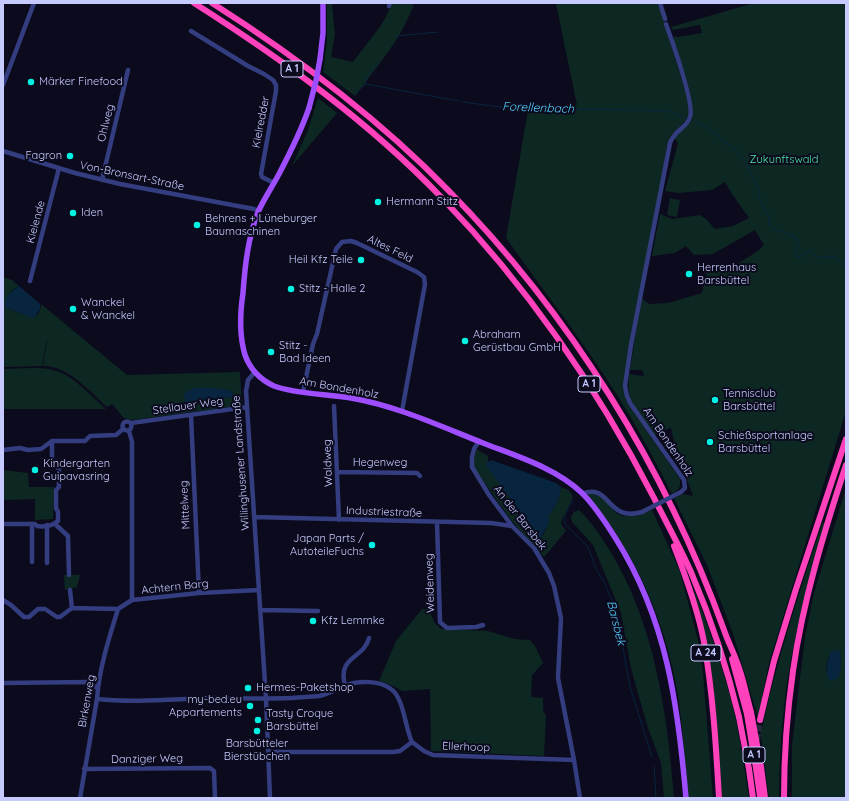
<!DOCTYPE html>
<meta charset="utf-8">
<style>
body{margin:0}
#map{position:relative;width:849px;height:801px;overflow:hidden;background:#0b0b1d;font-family:Quicksand,sans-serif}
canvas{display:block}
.frame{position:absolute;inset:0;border:4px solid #c7caff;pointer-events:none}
</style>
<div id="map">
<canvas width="849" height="801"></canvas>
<div class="frame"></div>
</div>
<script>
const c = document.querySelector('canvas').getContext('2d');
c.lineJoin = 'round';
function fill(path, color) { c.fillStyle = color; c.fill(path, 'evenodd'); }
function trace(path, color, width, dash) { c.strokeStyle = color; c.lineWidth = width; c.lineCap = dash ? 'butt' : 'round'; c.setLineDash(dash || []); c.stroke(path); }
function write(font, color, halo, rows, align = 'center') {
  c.font = font + ' Quicksand,sans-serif'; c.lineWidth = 4; c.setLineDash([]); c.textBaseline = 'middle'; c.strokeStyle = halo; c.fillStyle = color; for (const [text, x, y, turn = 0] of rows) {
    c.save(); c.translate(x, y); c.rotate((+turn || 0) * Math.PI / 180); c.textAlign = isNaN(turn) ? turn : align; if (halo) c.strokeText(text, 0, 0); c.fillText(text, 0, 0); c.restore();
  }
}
fill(new Path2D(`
 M327 3H340L332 5 335 34 331 57 353 62 382 24 393 3H414C403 38 376 67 355 96L323 72 327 42Z
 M558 3H658L686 93 689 108V114L686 120 670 137 667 146 655 216 624 386 626 401 680 479C681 487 679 490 672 494 655 460 637 427 617 395 583 341 543 290 506 238L528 110 577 105 556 4Z
 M754 3H846V411L769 663 758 718 733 634 707 565 674 498 683 494 693 496 686 477 681 471 671 428 661 431 655 435C648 424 631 406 629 393 628 387 629 380 629 374L644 376 642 370H630L641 298 649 304 668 303 702 293 707 272 726 271 758 251 764 245 755 230 713 254 694 255 686 246 675 253 652 256 660 214 672 219 700 215 706 219 715 229 733 226 749 218 732 194 725 182 712 190 678 193 665 191 678 143 674 138 692 120C694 93 681 64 673 39L675 36 678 37 702 33 700 25 673 30 671 27Z
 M318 98 337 113 292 166 308 130Z
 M670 198 680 200 677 217 667 215Z
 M3 277 12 280 19 286 11 291 5 307 32 318H28C36 319 41 312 41 304L127 375 240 372 242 405 133 420 124 418 112 404 107 407C89 391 69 366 43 366L47 341V338L42 366 3 367ZM195 388H213L232 391 233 392 232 397 212 399 188 403 185 400 187 394Z
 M3 369C19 369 42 366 56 371 74 376 92 397 106 409H3Z
 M476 449 488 456V461L486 463 511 499 524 521 539 538 542 537C546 530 549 524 548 516 555 507 560 498 561 487L569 490 573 497 562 520 561 524 566 531 544 557 510 519 473 466Z
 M3 470 28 473 29 487H54L53 519 35 520V499L3 500Z
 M846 488V628L845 634 846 798H792V745L805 637 814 593ZM831 651 840 652 841 659 840 673 826 670 827 662Z
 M589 493 601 496 616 513 623 516H637L652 510 680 572 698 640 703 673 713 798H688C685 764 683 729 678 696 666 622 636 553 588 497Z
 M579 510C591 521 600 536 609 549 655 624 667 712 674 798H664L661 763 648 728 639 697 631 668 621 613 593 545 572 522 571 517 574 512Z
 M822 523H825C809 581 792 639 785 698 781 731 779 765 779 798H769L760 729H762C777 659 800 591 822 523Z
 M64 575H80L77 587 65 590Z
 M695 592C711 634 726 676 736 720 741 746 745 772 749 798H722L715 704 712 674 694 593Z
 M422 609H428L435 623 441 629 488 631 514 639 530 640 535 646 543 663 532 675 531 697 543 698V710L546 716 544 756 431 751 430 689 403 691 391 685 379 681 396 641Z`), '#0d2822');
fill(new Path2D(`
 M19 286 40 304V309L35 317 32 318 5 307C5 296 10 292 19 286Z
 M193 388C201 387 228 388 233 392L232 397 190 402 187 404 185 403 184 394Z
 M491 460 556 483 561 487C560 498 555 507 548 516L549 522 541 538H539L524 521 511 499 486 466V463Z
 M831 651H840C841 660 842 669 838 678L831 681 828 679C826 668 827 661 831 651Z`), '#08253f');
trace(new Path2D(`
 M396 36 438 32
 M365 84 367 78 378 62
 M356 94 365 84 459 101
 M463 102 515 109H589L668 111 684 117
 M694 120 716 134 724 142 735 149 745 162 758 188 761 204 768 215 770 225 776 230 787 233 795 237 799 244 795 253 796 256 800 257 806 252 810 251 818 258 833 256 843 265 846 263
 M573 500C569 507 563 515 565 524L588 547 596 569 604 582 613 603 617 615 630 687 652 757
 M654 766 656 798`), '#08253f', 1);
trace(new Path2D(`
 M757 740 760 720`), '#27283f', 6, [6, 3]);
trace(new Path2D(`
 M660 3 665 19
 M389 6 390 3
 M666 24C672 41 695 104 690 117 687 128 674 130 670 143L631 345 625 386 627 396 630 403 684 480 685 488 681 492
 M191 31 248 66 264 74 273 80 276 85V91L261 174 262 177 274 183
 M3 85 34 3
 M3 151 75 173 120 184 254 209 259 211
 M102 180 128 70
 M30 281 59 168
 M255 372 248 380 246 391 266 699 270 798
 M303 392 313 344 317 334 336 249 342 242 351 241 357 243 417 272 424 277 425 284 402 411
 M334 406 339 520
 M191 415 199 593
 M122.5 426a4.5 4.5 0 1 1 9 0a4.5 4.5 0 1 1-9 0Z
 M131 423 247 407
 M129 431 132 442V600
 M479 441 474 449 472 457V467L489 495 512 526 534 548 549 573 554 586 561 618 558 678 574 760 580 798
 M3 450 20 448 28 450 41 449 52 441H85L90 436 116 435 123 429
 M338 472 417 473 420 476
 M582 494C611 482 606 523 642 512
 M254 517 491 523 512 526
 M437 522 440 622 447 628 476 627 483 625
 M3 524H35L37 526C44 527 52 526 58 521V512L56 508V490L59 487V469L52 460V441
 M55 524 68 536 69 575
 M47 525V563
 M32 562V524
 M70 590 72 608
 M3 600 11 605 24 617H29L38 609H45L57 617H60L72 608 118 609 132 600 199 593 259 590
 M260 610 318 611
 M3 683 87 682 98 688
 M345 685C337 656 364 659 369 638
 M97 699C135 703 174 699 212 698 239 698 265 699 292 698 301 697 310 697 319 696 330 694 337 688 347 685 360 680 380 681 391 689 404 698 405 728 412 742
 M268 752H393L400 751 412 742 424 751 433 755 574 760
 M84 769 210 768 214 771 215 798
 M80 798 97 699C99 669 109 638 118 609`), '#333d7f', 4.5);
trace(new Path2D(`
 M320 59 323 33V3
 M309 108C301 131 290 153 279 174 272 187 264 199 258 212 248 238 245 265 243 293 240 313 239 335 245 355 250 369 261 380 274 386 295 394 328 394 351 398 397 406 440 426 483 443 516 456 556 468 582 493 595 506 606 523 616 539 667 620 678 705 686 798`), '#9f4eff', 5.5);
trace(new Path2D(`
 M194 3C282 59 368 121 441 197 527 286 597 387 654 498 666 522 680 547 691 572 711 619 727 667 739 717
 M212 3C297 57 378 118 448 190 570 314 665 467 724 630 728 642 735 655 739 668 744 682 747 698 751 712
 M674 546C686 577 698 610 704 642 713 694 716 746 719 798
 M732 659 747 714
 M760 720 774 661 796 589 846 439
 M761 767 765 798
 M784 798C784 755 787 713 793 671 803 600 824 532 846 465`), '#ff42bc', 6);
trace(new Path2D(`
 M642 512 681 492`), '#333d7f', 4.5);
trace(new Path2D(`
 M309 108 316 81 320 59`), '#9f4eff', 5.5);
trace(new Path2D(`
 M751 712 761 767
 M747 714 756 768 760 796
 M739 717 749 769 753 798`), '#ff42bc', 6);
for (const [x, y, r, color] of [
 [31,82,4,"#00f2e2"],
 [70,156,4,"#00f2e2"],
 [378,202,4,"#00f2e2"],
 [73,213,4,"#00f2e2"],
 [197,225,4,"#00f2e2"],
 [361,260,4,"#00f2e2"],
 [689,274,4,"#00f2e2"],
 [291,289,4,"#00f2e2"],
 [73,309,4,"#00f2e2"],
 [465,341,4,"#00f2e2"],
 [271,352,4,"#00f2e2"],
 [715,400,4,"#00f2e2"],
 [710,442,4,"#00f2e2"],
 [35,470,4,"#00f2e2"],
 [372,545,4,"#00f2e2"],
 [313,621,4,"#00f2e2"],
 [248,688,4,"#00f2e2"],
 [250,706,4,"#00f2e2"],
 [258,720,4,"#00f2e2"],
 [257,731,4,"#00f2e2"]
]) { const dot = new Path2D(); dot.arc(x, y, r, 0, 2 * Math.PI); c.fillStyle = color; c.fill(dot); trace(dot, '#0b0b1d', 1.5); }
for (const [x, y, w] of [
 [292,69,22],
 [589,384,22],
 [706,653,30],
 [754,755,22]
]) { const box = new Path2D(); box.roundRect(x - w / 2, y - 8, w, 16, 3); c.fillStyle = '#0b0b1d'; c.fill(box); trace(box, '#c7caff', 1); }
write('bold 10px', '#c7caff', null, [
 ["A 1",292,69],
 ["A 1",589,384],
 ["A 24",706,653],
 ["A 1",754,755]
]);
write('11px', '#c7caff', '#0b0b1d', [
 ["Märker Finefood",39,82],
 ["Fagron",62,156,"right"],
 ["Hermann Stitz",386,202],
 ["Iden",81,213],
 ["Behrens + Lüneburger",205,219],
 ["Baumaschinen",205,232],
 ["Heil Kfz Teile",353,260,"right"],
 ["Herrenhaus",697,268],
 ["Barsbüttel",697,281],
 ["Stitz - Halle 2",299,289],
 ["Wanckel",81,303],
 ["& Wanckel",81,316],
 ["Abraham",473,335],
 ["Gerüstbau GmbH",473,348],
 ["Stitz -",279,346],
 ["Bad Ideen",279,359],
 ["Tennisclub",723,394],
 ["Barsbüttel",723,407],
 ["Schießsportanlage",718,436],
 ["Barsbüttel",718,449],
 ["Kindergarten",43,464],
 ["Guipavasring",43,477],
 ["Japan Parts /",364,539,"right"],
 ["AutoteileFuchs",364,552,"right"],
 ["Kfz Lemmke",321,621],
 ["Hermes-Paketshop",256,688],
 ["my-bed.eu",242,700,"right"],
 ["Appartements",242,713,"right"],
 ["Tasty Croque",266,714],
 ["Barsbüttel",266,727],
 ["Barsbütteler",257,744,"center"],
 ["Bierstübchen",257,757,"center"]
], 'left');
write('11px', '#c7caff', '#0b0b1d', [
 ["Kielredder",261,122,-79],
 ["Ohlweg",106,123,-76],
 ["Von-Bronsart-Straße",132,176,12],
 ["Kielende",36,222,-75],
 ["Altes Feld",390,249,26],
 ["Am Bondenholz",339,388,10],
 ["Stellauer Weg",188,406,-8],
 ["Am Bondenholz",668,442,56],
 ["Willinghusener Landstraße",241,463,-94],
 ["Waldweg",328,463,-92],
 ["Hegenweg",380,463],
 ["Mittelweg",185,505,-93],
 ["Industriestraße",384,512,2],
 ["An der Barsbek",520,518,52],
 ["Weidenweg",430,583,-92],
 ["Achtern Barg",175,587,-6],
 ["Birkenweg",87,701,-80],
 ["Ellerhoop",466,747,2],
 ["Danziger Weg",147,759,-1]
]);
write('11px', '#4ee4a5', '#0b0b1d', [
 ["Zukunftswald",784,160]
]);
write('italic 12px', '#55cdff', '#0b0b1d', [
 ["Forellenbach",538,108,2],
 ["Barsbek",616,623,76]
]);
</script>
